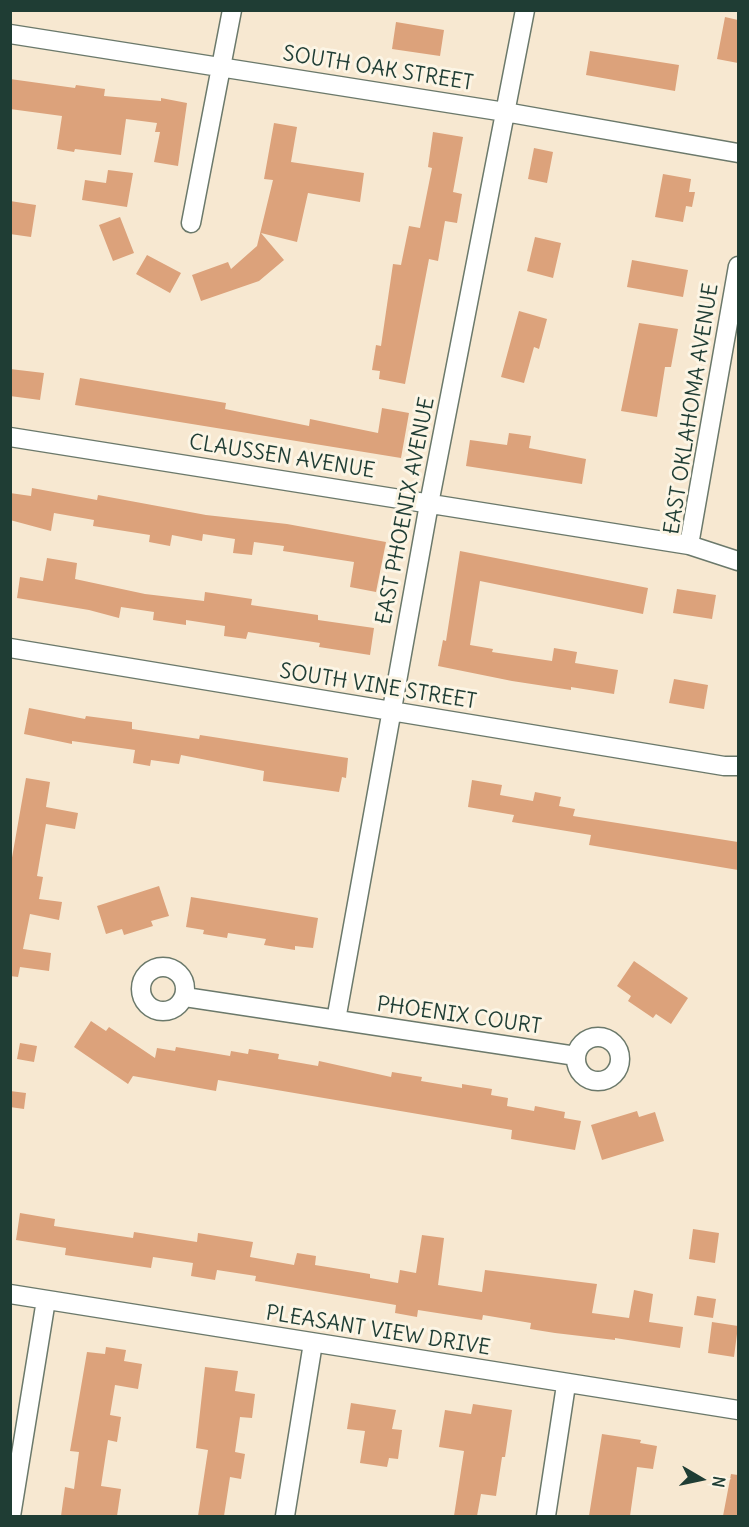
<!DOCTYPE html>
<style>
body{margin:0}
#map{position:relative;width:749px;height:1527px;overflow:hidden;background:#f7e8d1;font-family:Delius,sans-serif}
canvas{display:block}
.frame{position:absolute;inset:0;border:12px solid #1f3d34;pointer-events:none}
.north{position:absolute;left:671px;top:1449px;width:60px;height:60px;-webkit-text-stroke:4px #fcf5e5;paint-order:stroke;rotate:99deg;font-size:16px;font-weight:700;line-height:24px;text-align:center;color:#1f3d34}
.north::after{content:'';display:block;margin:auto;width:21px;height:27px;background:#1f3d34;clip-path:polygon(50% 0,100% 100%,50% 72%,0 100%)}
</style>
<div id="map">
<canvas width="749" height="1527"></canvas>
<div class="frame"></div>
<div class="north">N</div>
</div>
<script>
const c = document.querySelector('canvas').getContext('2d');
c.lineJoin = 'round';
function fill(path, color) { c.fillStyle = color; c.fill(path, 'evenodd'); }
function trace(path, color, width, dash) { c.strokeStyle = color; c.lineWidth = width; c.lineCap = dash ? 'butt' : 'round'; c.setLineDash(dash || []); c.stroke(path); }
function write(font, color, halo, rows, align = 'center') {
  c.font = font + ' Delius,sans-serif'; c.lineWidth = 6; c.setLineDash([]); c.textBaseline = 'middle'; c.strokeStyle = halo; c.fillStyle = color; for (const [text, x, y, turn = 0] of rows) {
    c.save(); c.translate(x, y); c.rotate((+turn || 0) * Math.PI / 180); c.textAlign = isNaN(turn) ? turn : align; if (halo) c.strokeText(text, 0, 0); c.fillText(text, 0, 0); c.restore();
  }
}
fill(new Path2D(`
 M725 17 738 20V63L717 59Z
 M396 22 444 30 440 56 392 49Z
 M590 51 679 65 675 91 586 75Z
 M10 79 75 88 76 85 105 89 104 96 161 101V98L187 103 178 166 154 162 160 132H155L157 123 126 119 121 155 75 149 74 152 57 149 62 116 10 109Z
 M274 123 297 127 291 162 364 173 360 202 308 193 297 242 261 233 284 260 259 281 201 301 192 275 228 262 231 269 257 246 273 180 264 179Z
 M433 132 463 137 453 192 462 194 457 223 445 221 438 261 429 259 405 384 379 379 380 371 372 370 376 345 381 346 393 264 401 265 409 226 420 228 432 168 428 167Z
 M534 148 553 152 547 183 528 179Z
 M108 170 133 173 127 207 82 200 85 180 106 183Z
 M663 174 691 179 689 192H695L692 207 686 206 683 222 655 217Z
 M10 201 36 205 31 237 10 234Z
 M120 217 134 253 113 261 99 225Z
 M535 237 561 243 553 278 527 271Z
 M147 255 181 273 170 293 136 274Z
 M632 260 688 270 683 297 627 287Z
 M519 311 547 319 539 349 534 347 524 383 501 377Z
 M639 323 678 329 671 367H665L657 417 621 411Z
 M10 369 44 373 40 400 10 396Z
 M80 378 226 403 225 409 309 426 310 419 378 433 382 408 409 413 401 458 75 405Z
 M509 433 531 436 529 448 586 459 582 484 466 466 470 440 507 445Z
 M32 488 97 500 98 495 206 515 287 524 386 542 376 592 350 587 354 562 283 551 284 546 254 542 252 555 233 553 235 539 203 534 202 541 172 535 170 546 149 542 150 535 93 526 94 520 54 513 51 531 10 520V493L31 496Z
 M460 551 648 588 643 614 480 581 470 645 493 649 492 652 552 661 554 648 577 652 575 663 618 670 614 694 571 687V690L512 681 438 666 443 640 446 641Z
 M47 558 77 563 75 579 145 594 204 601 205 592 252 599 251 605 318 615V620L374 628 370 655 319 647 320 643 248 632 246 639 224 636 225 626 186 620V625L153 620 154 612 121 607 119 618 89 610 17 598 20 577 43 581Z
 M677 589 716 595 712 619 673 613Z
 M674 679 708 685 704 709 669 703Z
 M29 708 85 719 86 716 132 722V729L199 739 200 735 348 758 346 778 342 777 339 792 263 781 264 771 181 755 179 764 151 760 150 766 133 763 135 750 72 741V744L24 734Z
 M26 778 50 782 46 807 78 813 75 829 46 824 37 876 43 877 39 899 62 902 59 920 30 914 23 949 51 953 49 971 20 967 18 977 10 976V869Z
 M472 780 502 785 500 795 533 801 535 792 561 797 559 806 575 809 573 816 738 842V870L589 845 591 835 512 822 514 815 468 807Z
 M159 886 169 916 151 921 153 926 124 935 122 929 106 934 97 906Z
 M191 897 318 918 313 948 295 946V950L264 945 266 939 228 933 227 938 203 934 204 930 186 927Z
 M634 961 688 998 671 1024 656 1014 653 1018 628 1001 631 996 617 986Z
 M91 1021 106 1031 109 1027 155 1058 157 1048 175 1051 176 1047 230 1056 231 1051 248 1054 249 1049 279 1054 278 1059 318 1066 319 1061 391 1077 392 1072 422 1077 421 1081 462 1088V1084L492 1089 491 1095 508 1098 507 1106 534 1111 535 1106 565 1112 564 1118 581 1121 575 1150 511 1139 512 1130 218 1080 216 1091 133 1076 128 1084 74 1047Z
 M20 1043 37 1046 34 1062 17 1059Z
 M10 1091 26 1093 24 1109 10 1107Z
 M637 1111 639 1117 655 1112 664 1141 602 1160 591 1125Z
 M20 1213 55 1219 54 1226 133 1238 134 1232 197 1242 198 1233 253 1242 250 1257 294 1265 297 1253 316 1256 315 1265 370 1274V1278L398 1283 400 1270 416 1273 422 1235 444 1238 438 1285 482 1292 485 1270 597 1284 592 1313 629 1318 634 1290 653 1294 649 1322 683 1327 680 1348 615 1338V1340L555 1333 530 1329 531 1323 483 1315 482 1320 418 1310 417 1317 395 1313 396 1305 255 1281 256 1276 217 1270 215 1280 191 1276 193 1263 153 1257 151 1268 65 1255 66 1248 16 1240Z
 M693 1229 719 1233 715 1263 689 1259Z
 M697 1296 716 1299 713 1318 694 1315Z
 M712 1322 738 1326 734 1357 708 1353Z
 M106 1347 126 1350 124 1361 142 1364 138 1389 115 1385 110 1415 121 1417 117 1442 108 1440 101 1486 121 1489 117 1516H61L65 1487 74 1489 79 1452 70 1451 87 1352 105 1354Z
 M205 1367 238 1371 235 1391 255 1394 252 1418 240 1417 235 1452 245 1454 241 1479 230 1477 224 1516H198L208 1450 196 1448Z
 M351 1403 396 1410 392 1429 402 1430 398 1459 389 1458 387 1467 360 1463 365 1431 347 1429Z
 M473 1404 512 1410 505 1457H502L496 1496 481 1494 477 1516H454L464 1451 439 1447 445 1410 471 1414Z
 M602 1434 641 1440 640 1443 657 1446 653 1469 637 1467 630 1516H589Z
 M731 1474 738 1475V1516H723Z`), '#dca27b');
const minor = new Path2D(`
 M10 34 505 112 738 153
 M191 223 232 10
 M10 437 689 545 738 561
 M689 545 738 266
 M10 648 724 766H738
 M141 989a22 22 0 1 1 44 0a22 22 0 1 1-44 0Z
 M185 997 576 1056
 M336 1020 429 504 525 10
 M576 1059a22 22 0 1 1 44 0a22 22 0 1 1-44 0Z
 M10 1294 738 1410
 M11 1516 46 1300
 M285 1516 313 1343
 M546 1516 566 1385`);
trace(minor, '#6b796b', 21);
trace(minor, '#fff', 18);
write('21px', '#1f3d34', '#fcf5e5', [
 ["SOUTH OAK STREET",378,69,9],
 ["EAST OKLAHOMA AVENUE",692,409,-81],
 ["CLAUSSEN AVENUE",282,457,9],
 ["EAST PHOENIX AVENUE",406,511,-79],
 ["SOUTH VINE STREET",378,687,9],
 ["PHOENIX COURT",459,1016,8],
 ["PLEASANT VIEW DRIVE",378,1331,9]
]);
</script>
